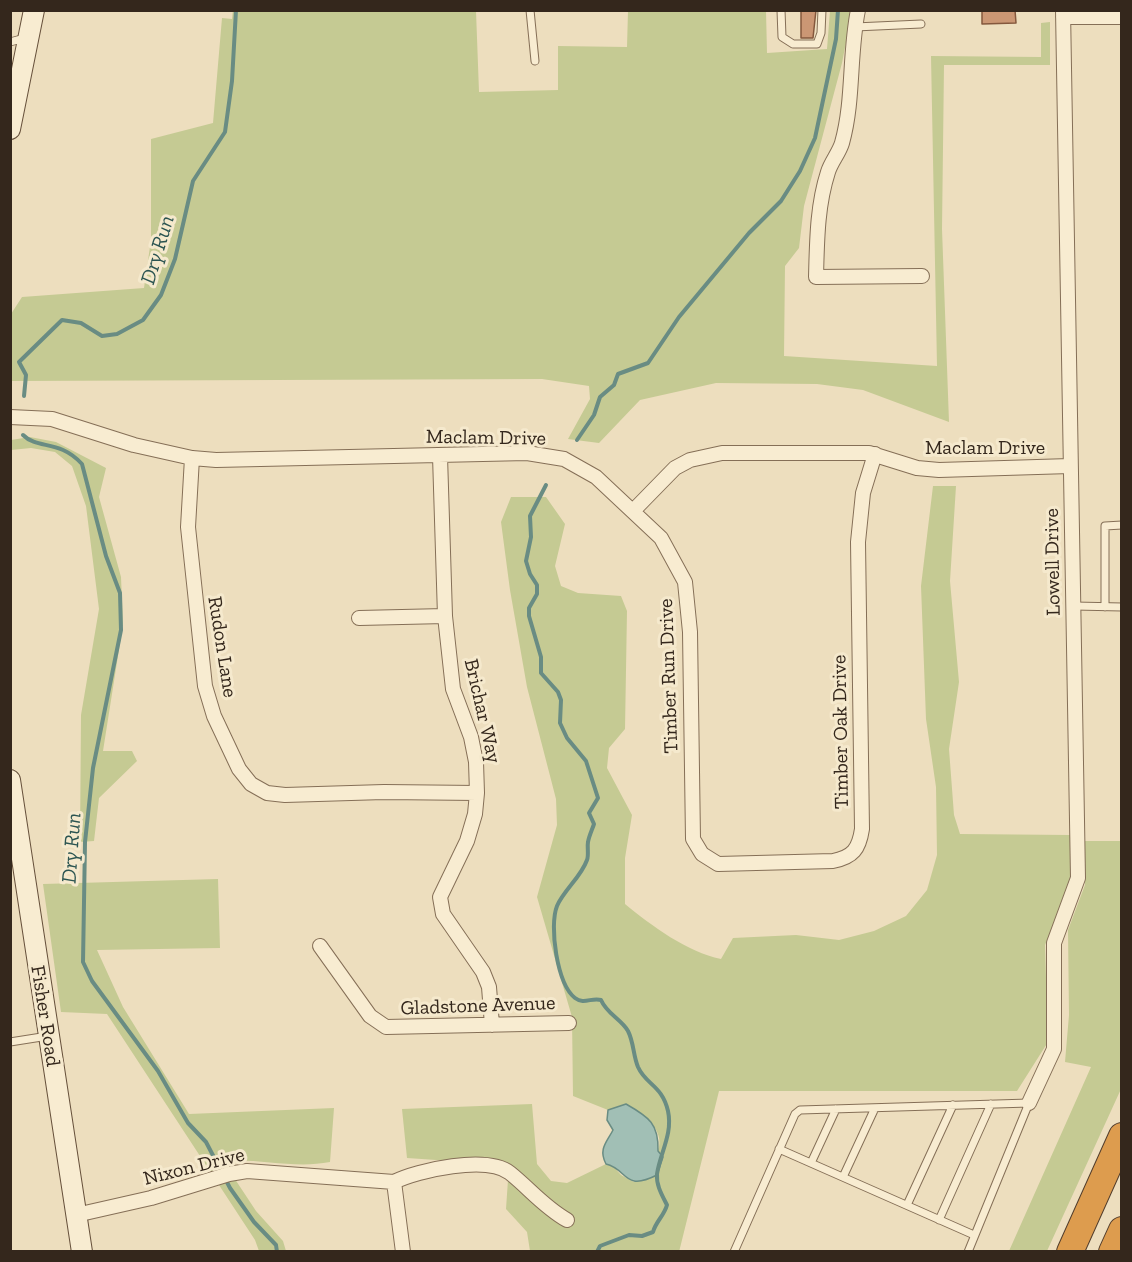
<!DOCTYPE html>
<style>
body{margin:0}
#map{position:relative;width:1132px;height:1262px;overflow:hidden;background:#eddebe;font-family:"Zilla Slab",serif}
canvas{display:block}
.frame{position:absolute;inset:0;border:12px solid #34271c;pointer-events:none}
</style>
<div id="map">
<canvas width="1132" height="1262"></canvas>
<div class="frame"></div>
</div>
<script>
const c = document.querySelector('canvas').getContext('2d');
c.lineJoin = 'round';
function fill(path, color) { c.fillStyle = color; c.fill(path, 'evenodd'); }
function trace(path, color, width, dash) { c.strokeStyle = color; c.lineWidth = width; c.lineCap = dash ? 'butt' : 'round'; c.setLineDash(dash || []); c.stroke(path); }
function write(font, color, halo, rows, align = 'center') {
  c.font = font + ' "Zilla Slab",serif'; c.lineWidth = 6; c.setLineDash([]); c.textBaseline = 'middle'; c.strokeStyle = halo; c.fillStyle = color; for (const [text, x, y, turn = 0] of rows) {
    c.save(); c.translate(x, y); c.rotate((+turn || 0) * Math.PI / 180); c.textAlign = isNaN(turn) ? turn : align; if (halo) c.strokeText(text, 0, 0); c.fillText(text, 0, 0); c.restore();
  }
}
fill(new Path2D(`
 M233 10 476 11 479 92 558 90V46L627 47 628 11H766L767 53 827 49 830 11H852L842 63 804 206 799 248 785 266 784 356 937 366 931 56 1041 57V23L1050 22V65H944L942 229 949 422 863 390 817 384 716 383 640 400 599 443 568 439 590 399 589 386 542 379 11 381V314L22 297 144 288 151 240V139L213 123 222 18 232 19Z
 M30 437 56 442 106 468 99 497 121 577 123 624 103 751H132L137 761 99 798 94 841 80 842 81 715 99 609 86 506 72 466 55 452 31 448 11 450V440Z
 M933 486H956L950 581 959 682 949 749 954 815 960 834 1070 835 1071 884 1045 945 1048 1042 1017 1091H719L679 1252 530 1251 527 1232 506 1209 509 1165 407 1158 402 1109 532 1104 537 1164 551 1181 567 1183 606 1164 613 1166 621 1175 634 1182C641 1173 654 1162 658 1151 666 1129 642 1113 625 1104L608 1110 573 1096 572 1017 537 897 557 825 556 799 527 687 510 590 501 522 511 497H546L565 524 555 566 561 586 578 593 621 596 627 611 625 729 609 748 607 768 632 815 625 858V904C652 926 687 952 721 959L733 938 796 935 839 940 874 931 906 916 927 890 937 855 936 787 926 719 921 586Z
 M1085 841H1121V1089L1047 1251H1009L1091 1067 1065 1062 1069 1015 1068 930 1085 885Z
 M218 879 220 948 97 950 123 1007 189 1114 334 1108 330 1162C294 1169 259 1158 223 1161L256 1211 283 1241 286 1251H259L255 1240 107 1014 61 1012 43 884Z`), '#c5ca93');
const water = new Path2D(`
 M626 1104C649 1117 659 1124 658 1151L663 1157 657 1175C623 1192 628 1169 606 1164 598 1149 607 1142 613 1130L607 1120 608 1110Z`);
fill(water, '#a1bfb5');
trace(water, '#698c83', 1.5);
trace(new Path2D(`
 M24 396 26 375 19 362 62 320 81 323 102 336 117 334 143 320 161 295 175 259 193 181 225 132 232 81 236 10
 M23 435C38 450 59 439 82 464L106 556 120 593 121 630 93 768 85 842 83 962 92 981 158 1071 188 1123 206 1142 230 1188 254 1222 276 1245 277 1252
 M577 440 594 415 600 397 614 385 618 374 648 363 679 317 749 233 781 201 800 171 815 138 836 39 838 10
 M546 485 530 516 531 537 526 561 530 574 537 585V594L529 608V616L541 657V673L558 692 561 700 560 723 567 738 586 761 598 798 589 813 594 824C592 830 589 836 588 842 587 847 589 855 587 860 581 877 564 890 557 906 549 926 557 984 575 998 584 1005 592 997 601 1000 607 1014 621 1019 628 1031 634 1043 633 1055 638 1067 646 1085 662 1085 668 1111 673 1134 660 1153 657 1174 656 1185 662 1195 667 1205 664 1216 656 1221 653 1232L642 1236 629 1235 600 1246 597 1252`), '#698c83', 4);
const building = new Path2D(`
 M801 10H816L813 38H801Z
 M982 10H1015L1016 23 982 24Z`);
fill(building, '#cb9774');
trace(building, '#84583d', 1.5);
const lane = new Path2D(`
 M530 10 535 61
 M781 10 782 37 793 44H817L821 33 822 10
 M855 27 921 24
 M10 42 25 38
 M1074 606 1122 607
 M1105 607V526L1122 525
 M10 1042 48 1036
 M779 1149 974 1235
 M811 1163 836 1109
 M843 1177 875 1108
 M907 1205 953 1105
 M939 1220 991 1104
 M734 1252 795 1114 800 1110 1029 1103 968 1252`);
const street = new Path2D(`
 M858 10C849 54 854 100 842 143 839 153 831 162 828 172 817 206 817 242 816 277L922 276
 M1063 17H1122
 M10 417 52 419 134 445 192 458 216 460 527 453 564 459 596 477 661 538 685 582 690 632 693 839 702 854 718 864 833 861C853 857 859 849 862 829L858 542 863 493 875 454
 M440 456 445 616 453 689 471 737 476 762 477 793 475 814 467 841 440 897 443 914 483 972 489 987 492 1025
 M192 458 188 527 205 686 214 716 239 769 251 784 267 793 285 795 384 792 477 793
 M634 510 675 468 690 460 722 453H869L917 468 939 470 1070 466
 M359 618 445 616
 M320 946 370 1016 386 1027 569 1023
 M1029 1103 1054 1049V943L1078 878 1063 10
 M394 1182C418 1170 487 1155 510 1173 530 1189 544 1207 567 1220
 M394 1182 403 1252
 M76 1215 151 1198 229 1174 247 1171 394 1182`);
const secondary = new Path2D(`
 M10 129 34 10
 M10 780 82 1252`);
const highway = new Path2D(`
 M1070 1252 1122 1136
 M1112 1252 1122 1230`);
trace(lane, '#856f57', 9);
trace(street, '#856f57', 16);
trace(secondary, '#66503b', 22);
trace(highway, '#523d2c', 28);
trace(lane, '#f8ecd1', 7);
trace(street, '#f8ecd1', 14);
trace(secondary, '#f8ecd1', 20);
trace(highway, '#dd9c4e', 26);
write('20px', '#34271c', '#f5e9cd', [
 ["Maclam Drive",486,438,1],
 ["Maclam Drive",985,448],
 ["Lowell Drive",1053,562,-91],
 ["Rudon Lane",222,647,81],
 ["Timber Run Drive",669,676,-92],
 ["Brichar Way",482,711,77],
 ["Timber Oak Drive",841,732,-91],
 ["Gladstone Avenue",478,1006,-2],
 ["Fisher Road",45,1016,81],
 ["Nixon Drive",194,1167,-14]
]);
write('italic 21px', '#2b5451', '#f5e9cd', [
 ["Dry Run",158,250,-73],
 ["Dry Run",72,848,-86]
]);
</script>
